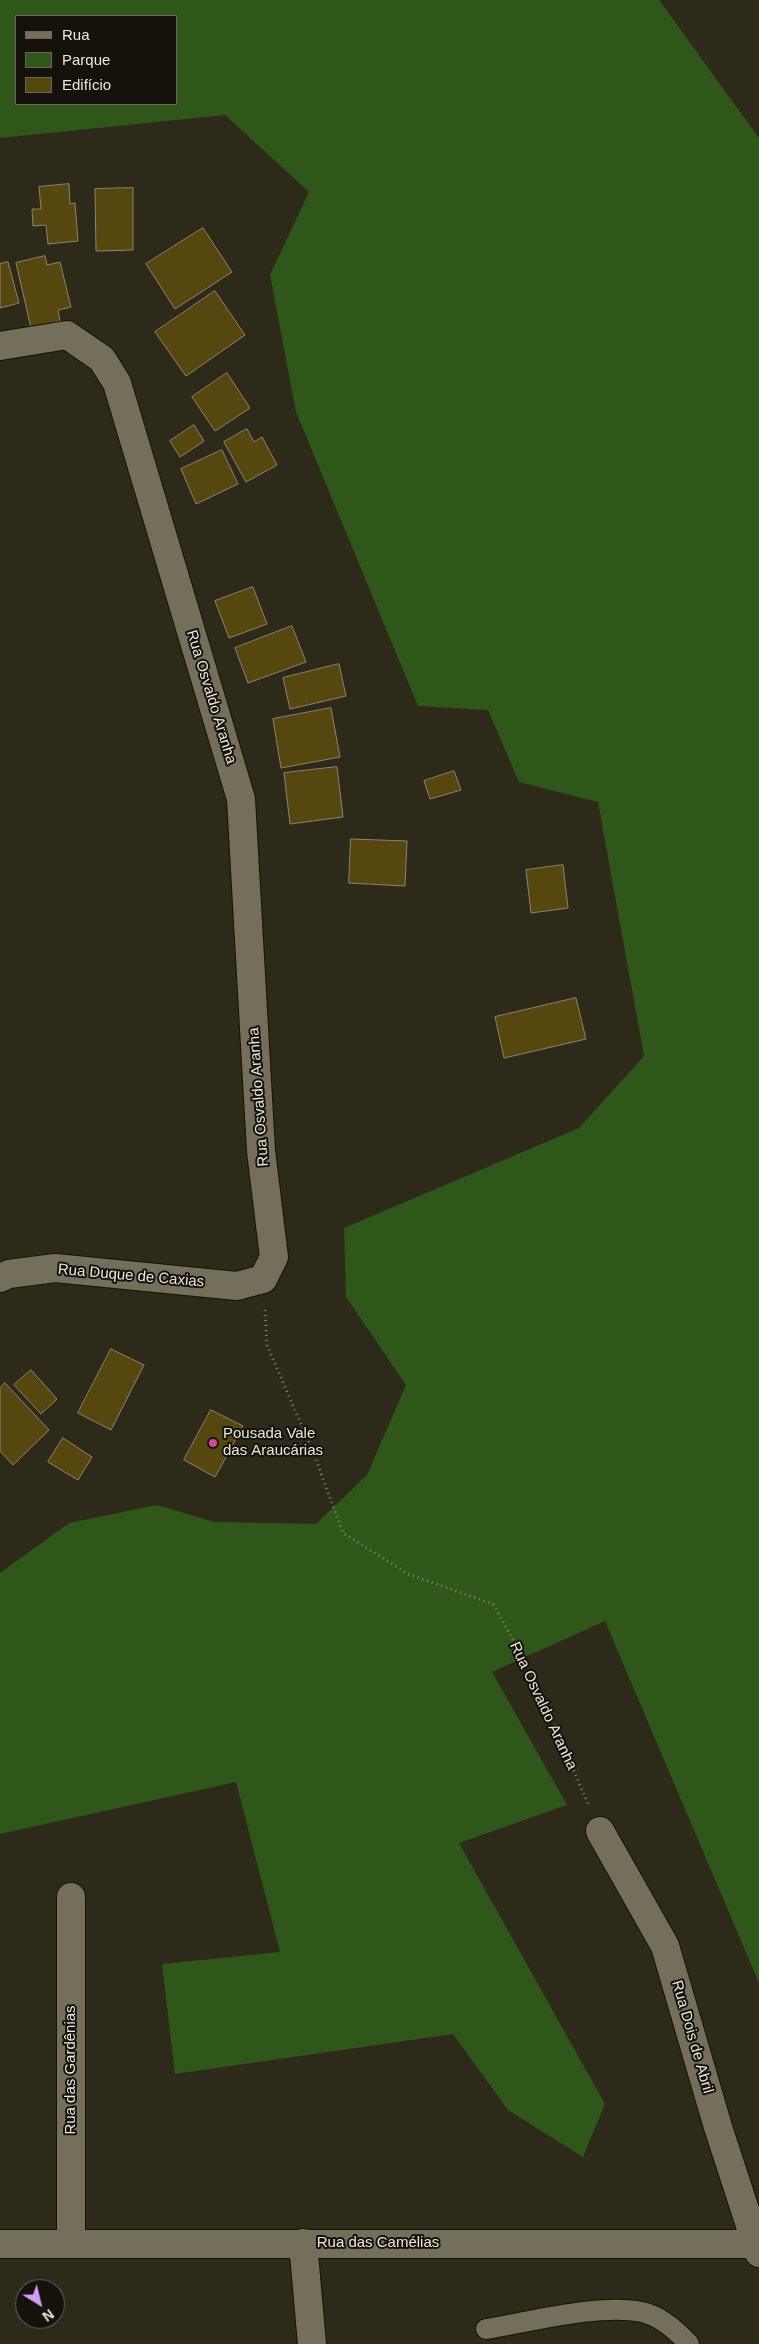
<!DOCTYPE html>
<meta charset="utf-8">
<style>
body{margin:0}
#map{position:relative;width:759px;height:2344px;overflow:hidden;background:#2e2a19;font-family:Arial,sans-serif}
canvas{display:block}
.legend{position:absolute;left:15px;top:15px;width:162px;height:90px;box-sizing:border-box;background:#14120b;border:1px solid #6a675f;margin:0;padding:6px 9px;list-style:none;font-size:15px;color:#eae7dc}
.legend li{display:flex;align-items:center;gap:10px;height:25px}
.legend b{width:25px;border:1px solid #6a675f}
.north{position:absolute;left:15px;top:2279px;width:50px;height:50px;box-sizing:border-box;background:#14120b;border:1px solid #6a675f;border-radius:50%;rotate:144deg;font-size:14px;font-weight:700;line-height:20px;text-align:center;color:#eae7dc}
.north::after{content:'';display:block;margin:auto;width:18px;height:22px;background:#d59cfb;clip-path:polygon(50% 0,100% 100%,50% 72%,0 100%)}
</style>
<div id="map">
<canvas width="759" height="2344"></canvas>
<ul class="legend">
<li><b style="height:6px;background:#746f5b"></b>Rua</li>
<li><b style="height:14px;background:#2f571a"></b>Parque</li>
<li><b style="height:14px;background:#55470d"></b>Edifício</li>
</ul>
<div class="north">N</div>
</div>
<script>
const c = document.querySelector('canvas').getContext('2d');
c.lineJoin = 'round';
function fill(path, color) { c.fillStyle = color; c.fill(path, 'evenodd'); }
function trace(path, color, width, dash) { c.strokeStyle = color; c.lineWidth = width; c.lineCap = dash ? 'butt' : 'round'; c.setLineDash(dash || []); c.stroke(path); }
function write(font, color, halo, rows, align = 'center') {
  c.font = font + ' Arial,sans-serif'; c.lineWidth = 4; c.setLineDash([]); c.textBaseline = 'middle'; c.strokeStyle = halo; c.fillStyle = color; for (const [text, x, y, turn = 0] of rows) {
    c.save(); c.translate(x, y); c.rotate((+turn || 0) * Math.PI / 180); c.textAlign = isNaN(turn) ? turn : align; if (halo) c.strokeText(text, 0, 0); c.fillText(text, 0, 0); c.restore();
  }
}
fill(new Path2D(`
 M0 0H659L759 138V1983L605 1621 492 1672 567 1805 459 1843 605 2104 583 2157 508 2110 453 2034 175 2074 162 1964 280 1952 236 1782 0 1834V1573L69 1523 157 1505 214 1522 316 1524 367 1475 406 1385 346 1297 344 1228 579 1128 644 1056 598 802 519 782 488 710 418 706 296 412 270 275 309 192 225 115 0 138ZM16 16H176V104H16Z`), '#2f571a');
const building = new Path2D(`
 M69 184 70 204 75 203 78 241 48 244 46 225 33 226 32 209H41L39 187Z
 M133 188V250L96 251 95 189Z
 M203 228 232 272 175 309 146 264Z
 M45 256 47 265 60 262 71 307 58 310 60 321 31 328 16 263Z
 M8 262 19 303 0 308V264Z
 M215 291 245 335 186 376 155 332Z
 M227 373 250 408 215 431 192 397Z
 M194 425 204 441 180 457 170 441Z
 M247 429 254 442 262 437 277 465 246 482 224 442Z
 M222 450 238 484 196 504 181 469Z
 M253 587 267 624 229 638 215 601Z
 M292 626 306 662 248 683 235 648Z
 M339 664 346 696 290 709 283 678Z
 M331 708 340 757 281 768 273 719Z
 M337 767 343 817 290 824 284 773Z
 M454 771 461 790 430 799 424 781Z
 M351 839 407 841 405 886 349 883Z
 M563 865 568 908 531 913 526 870Z
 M576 998 586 1039 504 1058 495 1017Z
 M111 1349 144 1365 111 1430 78 1413Z
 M31 1370 57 1399 41 1414 14 1385Z
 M5 1383 49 1430 13 1465 0 1451V1388Z
 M211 1410 243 1426 215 1477 184 1460Z
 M63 1438 92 1457 78 1480 48 1462Z`);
fill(building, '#55470d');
trace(building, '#8b8572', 1);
const service = new Path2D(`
 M486 2329C529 2322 601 2303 642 2312 660 2316 677 2331 689 2344`);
const minor = new Path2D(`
 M0 346 67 335 102 359 117 383 241 799 261 1151 274 1257 263 1279 237 1286 55 1268 9 1274 0 1278
 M600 1831 665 1946 718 2127 759 2253
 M71 1897V2243
 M303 2243 312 2344
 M0 2244H756`);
trace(service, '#171203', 22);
trace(minor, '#171203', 30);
trace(new Path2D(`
 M265 1310 267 1345 315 1457 343 1533 408 1574 493 1604 534 1678 588 1804`), '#858274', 3, [1, 4]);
trace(service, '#746f5b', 20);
trace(minor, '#746f5b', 28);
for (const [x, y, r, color] of [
 [213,1443,5,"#d1479c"]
]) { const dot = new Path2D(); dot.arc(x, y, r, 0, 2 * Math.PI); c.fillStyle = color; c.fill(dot); trace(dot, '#14120b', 2); }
write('15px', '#eae7dc', '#14120b', [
 ["Rua Osvaldo Aranha",211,697,73],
 ["Rua Osvaldo Aranha",259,1097,-94],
 ["Rua Duque de Caxias",131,1276,5],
 ["Rua Osvaldo Aranha",543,1706,65],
 ["Rua Dois de Abril",692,2037,74],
 ["Rua das Gardênias",71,2070,-90],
 ["Rua das Camélias",378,2243]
]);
write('15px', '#eae7dc', '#14120b', [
 ["Pousada Vale",223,1434],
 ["das Araucárias",223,1451]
], 'left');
</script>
